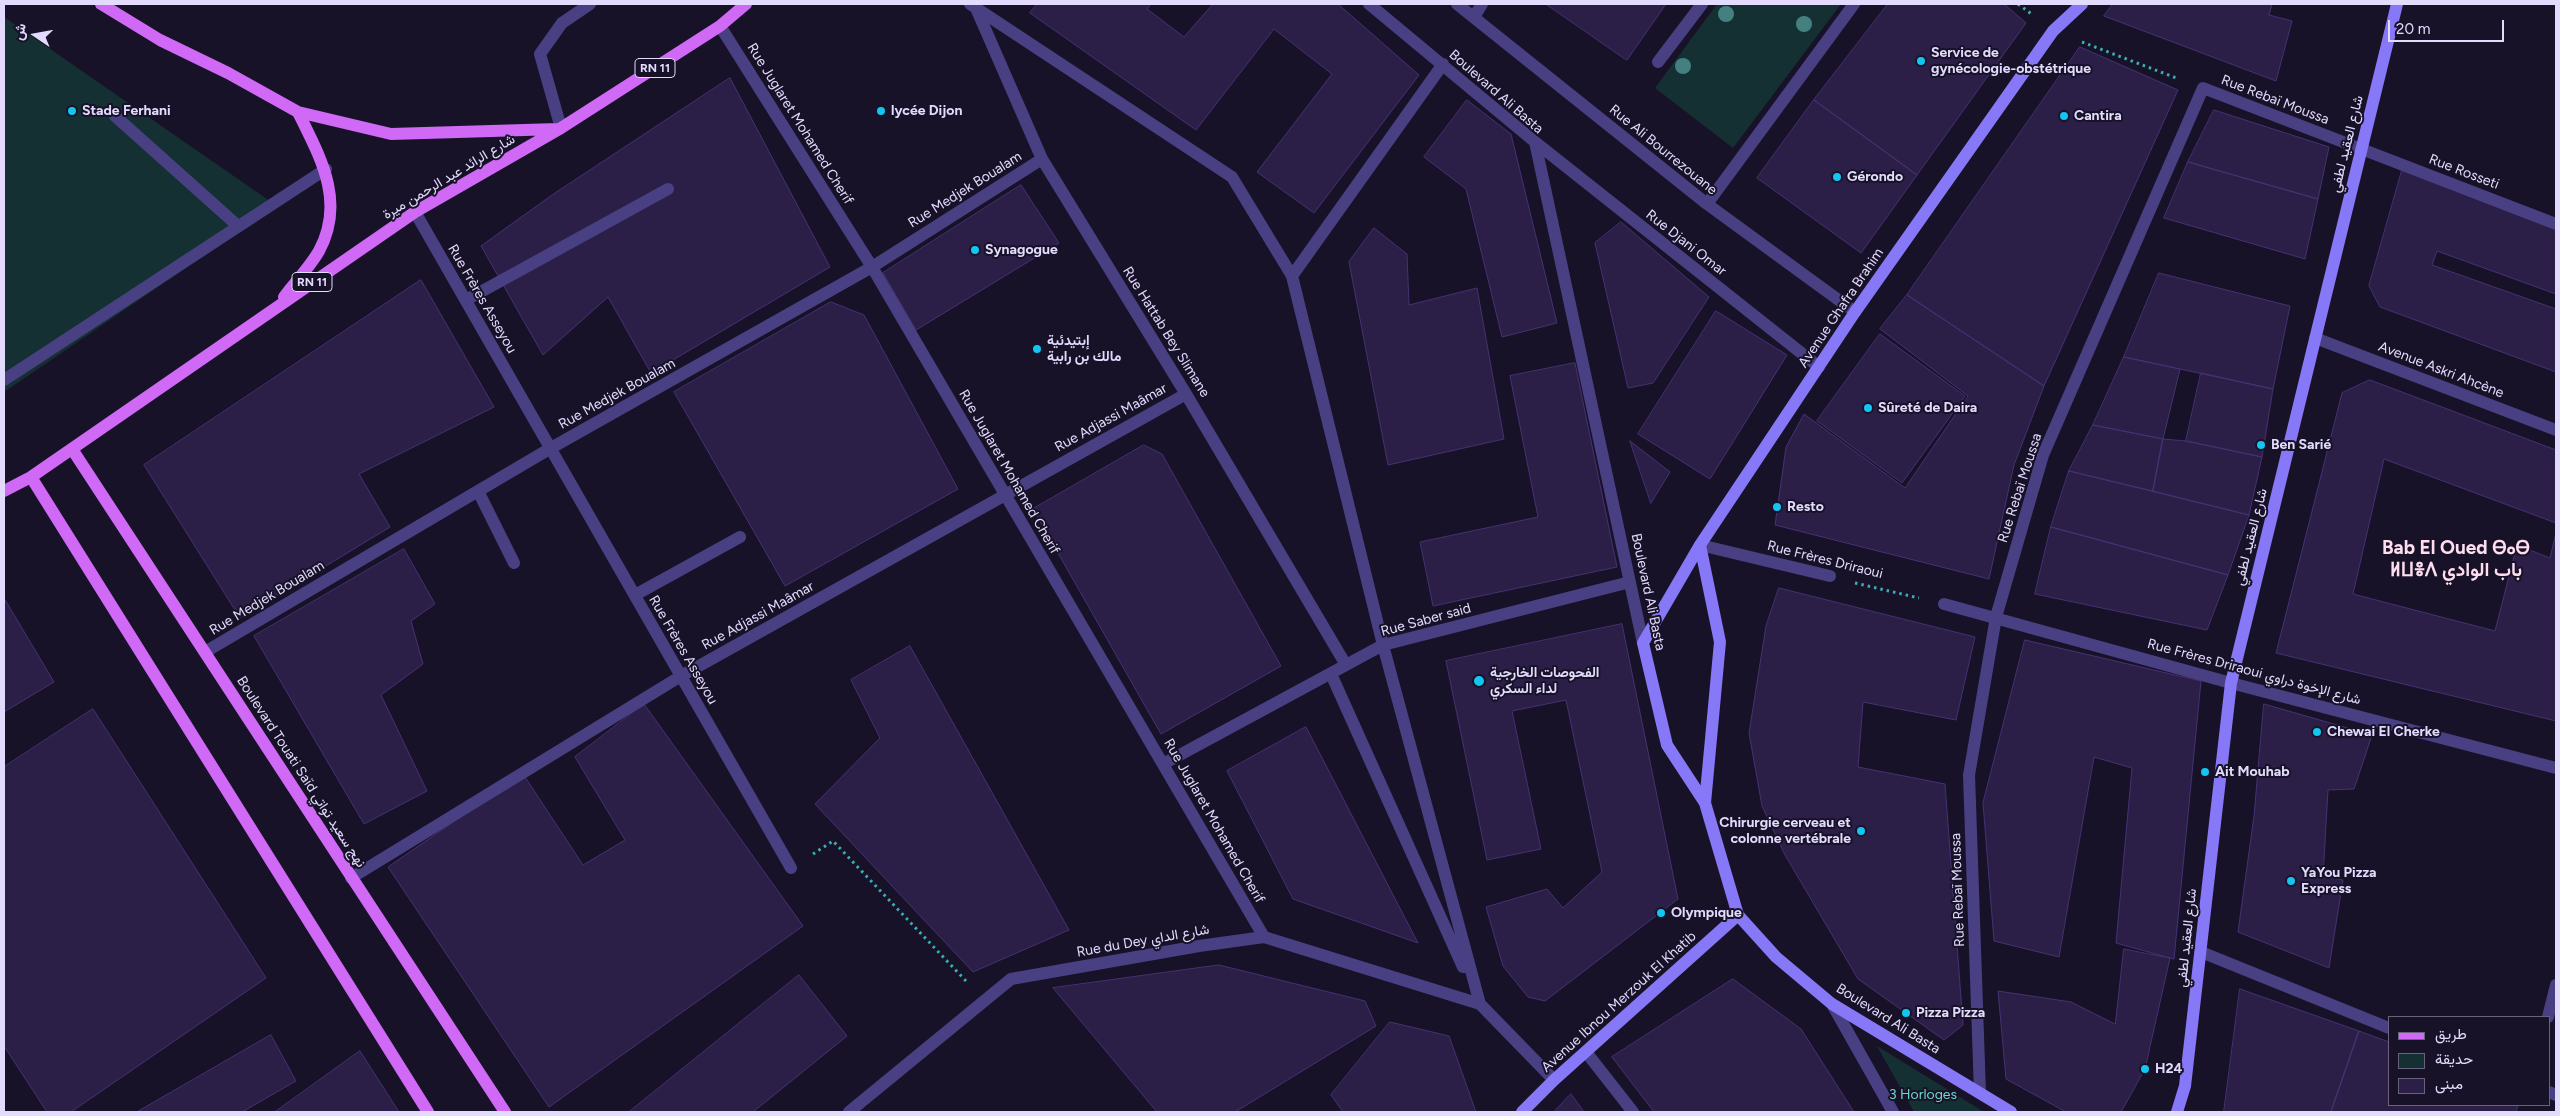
<!DOCTYPE html>
<meta charset="utf-8">
<style>
body{margin:0}
#map{position:relative;width:2560px;height:1116px;overflow:hidden;background:#181228;font-family:Figtree,Vazirmatn,sans-serif}
canvas{display:block}
.frame{position:absolute;inset:0;border:5px solid #e2dbfd;pointer-events:none}
.legend{position:absolute;left:2388px;top:1016px;width:162px;height:90px;box-sizing:border-box;background:#181228;border:1px solid #69627d;margin:0;padding:6px 9px;list-style:none;font-size:15px;color:#e2dbfd}
.legend li{display:flex;align-items:center;gap:10px;height:25px}
.legend b{width:25px;border:1px solid #69627d}
.north{position:absolute;left:10px;top:10px;width:50px;height:50px;-webkit-text-stroke:4px #181228;paint-order:stroke;rotate:282deg;font-size:14px;font-weight:700;line-height:20px;text-align:center;color:#e2dbfd}
.north::after{content:'';display:block;margin:auto;width:18px;height:22px;background:#e2dbfd;clip-path:polygon(50% 0,100% 100%,50% 72%,0 100%)}
.scale{position:absolute;left:2388px;top:20px;width:116px;height:22px;box-sizing:border-box;border:2px solid #e2dbfd;border-top:0;padding-left:6px;font-size:15px;line-height:18px;white-space:nowrap;color:#e2dbfd;-webkit-text-stroke:4px #181228;paint-order:stroke}
</style>
<div id="map">
<canvas width="2560" height="1116"></canvas>
<div class="frame"></div>
<ul class="legend">
<li><b style="height:6px;background:#cf69f6"></b>طريق</li>
<li><b style="height:14px;background:#153032"></b>حديقة</li>
<li><b style="height:14px;background:#2b1f48"></b>مبنى</li>
</ul>
<div class="north">ش</div>
<div class="scale">20 m</div>
</div>
<script>
const c = document.querySelector('canvas').getContext('2d');
c.lineJoin = 'round';
function fill(path, color) { c.fillStyle = color; c.fill(path, 'evenodd'); }
function trace(path, color, width, dash) { c.strokeStyle = color; c.lineWidth = width; c.lineCap = dash ? 'butt' : 'round'; c.setLineDash(dash || []); c.stroke(path); }
function write(font, color, halo, rows, align = 'center') {
  c.font = font + ' Figtree,Vazirmatn,"Noto Sans Tifinagh",sans-serif'; c.lineWidth = 4; c.setLineDash([]); c.textBaseline = 'middle'; c.strokeStyle = halo; c.fillStyle = color; for (const [text, x, y, turn = 0] of rows) {
    c.save(); c.translate(x, y); c.rotate((+turn || 0) * Math.PI / 180); c.textAlign = isNaN(turn) ? turn : align; if (halo) c.strokeText(text, 0, 0); c.fillText(text, 0, 0); c.restore();
  }
}
fill(new Path2D(`
 M1717 4H1841L1733 148 1655 88Z
 M4 17 277 206 4 392Z
 M1877 1046 1984 1112H1914Z`), '#153032');
const building = new Path2D(`
 M1037 4H1151L1147 9 1184 37 1213 4H1338L1419 75 1314 213 1257 172 1332 74 1274 29 1196 130 1030 13Z
 M1546 4H1666L1627 60Z
 M1888 4H2004L2026 23 1917 175 1814 100Z
 M2113 4H2272L2269 15 2292 21 2276 81 2104 16Z
 M2080 47 2178 90 2044 386 1907 295Z
 M730 78 830 267 651 373 608 297 543 355 481 246 552 195Z
 M1467 100 1511 134 1557 323 1502 337 1466 189 1424 157Z
 M1814 100 1917 175 1861 253 1757 178Z
 M2214 110 2329 147 2318 199 2188 162Z
 M2188 162 2318 199 2305 259 2164 218Z
 M2403 167 2556 229V294L2437 251 2432 265 2556 309V372L2380 307 2369 286Z
 M1021 185 1059 243 916 330 883 273Z
 M1621 222 1709 297 1653 383 1628 388 1595 243Z
 M1374 228 1407 254 1409 305 1477 288 1504 439 1388 465 1349 262Z
 M2159 273 2290 306 2273 389 2124 357Z
 M421 280 494 407 359 474 390 527 240 618 144 465Z
 M1907 295 2044 386 2014 465 1989 579 1775 525 1786 447 1804 414 1905 488 1968 396 1880 329Z
 M831 302 864 315 958 489 785 586 674 392Z
 M1716 311 1787 355 1710 479 1638 434Z
 M1880 334 1965 396 1902 483 1817 421Z
 M2124 357 2180 369 2163 439 2093 425Z
 M1575 363 1617 567 1433 606 1420 542 1538 517 1510 376Z
 M2201 373 2273 389 2262 457 2186 441Z
 M2370 380 2556 450V523L2384 459 2353 594 2495 631 2517 545 2550 558 2556 533V721L2276 653 2342 393Z
 M2093 425 2163 439 2153 491 2069 471Z
 M2163 439 2186 441 2262 457 2249 515 2153 491Z
 M1630 441 1670 472 1651 503Z
 M1144 445 1162 454 1281 666 1161 734 1033 509Z
 M2069 471 2249 515 2228 575 2051 527Z
 M2051 527 2228 575 2207 630 2035 594Z
 M404 549 435 604 411 621 423 664 381 695 427 791 364 824 254 636Z
 M1779 588 1975 637 1956 720 1863 702 1858 767 1945 784 1963 1025 1944 1040 1858 979 1785 855 1762 806 1749 733 1766 626Z
 M4 598 54 682 4 712Z
 M1622 624 1678 899 1545 1001 1528 997 1503 966 1486 907 1547 889 1563 908 1602 872 1566 700 1512 711 1541 849 1487 860 1446 661Z
 M2025 640 2201 681 2174 959 2116 943 2132 768 2094 757 2059 957 1994 941 1983 803Z
 M910 646 1069 930 973 972 815 804 880 738 851 680Z
 M644 704 803 926 549 1107 388 867 523 774 583 865 625 840 575 757Z
 M2264 704 2372 735 2354 789 2328 790 2323 876 2343 880 2329 968 2238 932 2254 816Z
 M93 709 266 978 71 1112H47L4 1046V767Z
 M1306 727 1418 943 1293 899 1227 771Z
 M2124 949 2170 958 2145 1069 2121 1112H2066L2006 1079 1998 991 2071 1002 2115 1024Z
 M1219 965 1365 1001 1376 1026 1235 1112H1157L1053 988Z
 M799 975 847 1036 753 1112H629Z
 M1733 979 1801 1029 1854 1112H1654L1612 1057Z
 M2240 989 2359 1031 2331 1112H2224Z
 M1390 1022 1449 1036 1476 1112H1343L1331 1095Z
 M2359 1031 2389 1042V1105H2518L2516 1112H2331Z
 M271 1035 296 1081 242 1112H137Z
 M360 1051 399 1112H275Z
 M1571 1094 1584 1112H1554Z`);
fill(building, '#2b1f48');
trace(building, '#453272', 1);
trace(new Path2D(`
 M2018 4 2033 15
 M2082 42 2179 79
 M1855 583 1919 598
 M813 854 833 841 966 981`), '#38afb4', 3, [2.5, 4]);
trace(new Path2D(`
 M115 116 238 226
 M561 128 540 54 562 23 590 4
 M466 300 668 189
 M4 380 326 169
 M478 491 514 563
 M635 595 740 537`), '#494084', 12);
trace(new Path2D(`
 M970 4 1232 177 1292 276 1383 645 1480 1004 1554 1080
 M1369 4 1535 142 1819 367
 M1457 4 1707 204 1855 312
 M976 8 1042 159 1186 394 1346 665
 M1474 17 1482 4
 M720 26 872 267 1264 937
 M1658 62 1702 4
 M1535 142 1643 643
 M1707 204 1854 4
 M415 212 791 868
 M1292 276 1443 64
 M2315 338 2556 430
 M1700 545 1830 576
 M1944 604 2231 683 2556 768
 M205 652 551 448 872 267 1042 159
 M1331 674 1463 967
 M1163 764 1383 645 1630 582
 M351 878 681 676 1186 394
 M2201 952 2389 1028
 M1832 1004 1893 1112
 M2548 1017 2556 985
 M1586 1052 1633 1112
 M2549 1092 2556 1095
 M1980 1093 1969 775 1996 617 2043 455 2203 88 2556 224
 M849 1112 1011 979 1199 946 1264 937 1480 1004`), '#494084', 12);
trace(new Path2D(`
 M1700 545 1720 642 1705 803
 M1522 1112 1554 1080 1738 915
 M2011 1112 1832 1004 1776 957 1738 915 1705 803 1667 745 1643 643 1700 545 1855 312 2053 31 2082 4
 M2177 1112 2185 1086 2231 683 2397 4`), '#8778f7', 12);
trace(new Path2D(`
 M101 4 160 40 228 73 298 112 391 134 558 129
 M284 297C295 282 310 267 319 251 346 201 320 157 298 112
 M72 449 505 1112
 M31 477 428 1112
 M4 491 31 477 415 212 561 128 720 26 746 4`), '#cf69f6', 12);
c.fillStyle = '#458081';
for (const [x, y] of [
 [1726,14],
 [1804,24],
 [1683,66]
]) { c.beginPath(); c.arc(x, y, 8, 0, 2 * Math.PI); c.fill(); }
for (const [x, y, r, color] of [
 [1921,61,5,"#13c5f1"],
 [72,111,5,"#13c5f1"],
 [881,111,5,"#13c5f1"],
 [2064,116,5,"#13c5f1"],
 [1837,177,5,"#13c5f1"],
 [975,250,5,"#13c5f1"],
 [1037,349,5,"#13c5f1"],
 [1868,408,5,"#13c5f1"],
 [2261,445,5,"#13c5f1"],
 [1777,507,5,"#13c5f1"],
 [1479,681,6,"#13c5f1"],
 [2317,732,5,"#13c5f1"],
 [2205,772,5,"#13c5f1"],
 [1861,831,5,"#13c5f1"],
 [2291,881,5,"#13c5f1"],
 [1661,913,5,"#13c5f1"],
 [1906,1013,5,"#13c5f1"],
 [2145,1069,5,"#13c5f1"]
]) { const dot = new Path2D(); dot.arc(x, y, r, 0, 2 * Math.PI); c.fillStyle = color; c.fill(dot); trace(dot, '#181228', 2); }
for (const [x, y, w] of [
 [655,68,40],
 [312,282,40]
]) { const box = new Path2D(); box.roundRect(x - w / 2, y - 9.5, w, 19, 4); c.fillStyle = '#181228'; c.fill(box); trace(box, '#e2dbfd', 1); }
write('bold 12px', '#e2dbfd', null, [
 ["RN 11",655,68],
 ["RN 11",312,282]
]);
write('bold 14px', '#e2dbfd', '#181228', [
 ["Service de",1931,53],
 ["gynécologie-obstétrique",1931,69],
 ["Stade Ferhani",82,111],
 ["lycée Dijon",891,111],
 ["Cantira",2074,116],
 ["Gérondo",1847,177],
 ["Synagogue",985,250],
 ["إبتيدئية",1047,341],
 ["مالك بن رابية",1047,357],
 ["Sûreté de Daira",1878,408],
 ["Ben Sarié",2271,445],
 ["Resto",1787,507],
 ["الفحوصات الخارجية",1490,673],
 ["لداء السكري",1490,689],
 ["Chewai El Cherke",2327,732],
 ["Ait Mouhab",2215,772],
 ["Chirurgie cerveau et",1851,823,"right"],
 ["colonne vertébrale",1851,839,"right"],
 ["YaYou Pizza",2301,873],
 ["Express",2301,889],
 ["Olympique",1671,913],
 ["Pizza Pizza",1916,1013],
 ["H24",2155,1069]
], 'left');
write('14px', '#e2dbfd', '#181228', [
 ["Boulevard Ali Basta",1496,92,41],
 ["Rue Rebaï Moussa",2275,100,21],
 ["Rue Juglaret Mohamed Cherif",800,124,58],
 ["شارع العقيد لطفي",2347,144,-76],
 ["Rue Ali Bourrezouane",1663,150,39],
 ["Rue Rosseti",2464,172,21],
 ["شارع الرائد عبد الرحمن ميرة",449,177,-31],
 ["Rue Medjek Boualam",965,190,-32],
 ["Rue Djani Omar",1686,243,38],
 ["Rue Frères Asseyou",482,299,60],
 ["Avenue Ghafra Brahim",1841,308,-56],
 ["Rue Hattab Bey Slimane",1166,332,58],
 ["Avenue Askri Ahcène",2441,370,21],
 ["Rue Medjek Boualam",617,394,-29],
 ["Rue Adjassi Maâmar",1111,418,-29],
 ["Rue Juglaret Mohamed Cherif",1009,472,60],
 ["Rue Rebaï Moussa",2020,488,-72],
 ["شارع العقيد لطفي",2251,537,-76],
 ["Rue Frères Driraoui",1825,560,14],
 ["Boulevard Ali Basta",1648,592,78],
 ["Rue Medjek Boualam",267,598,-31],
 ["Rue Adjassi Maâmar",758,616,-29],
 ["Rue Saber said",1426,620,-15],
 ["Rue Frères Asseyou",683,650,60],
 ["Rue Frères Driraoui شارع الإخوة دراوي",2254,672,15],
 ["Boulevard Touati Saïd نهج سعيد تواتي",301,772,57],
 ["Rue Juglaret Mohamed Cherif",1214,821,60],
 ["Rue Rebaï Moussa",1958,890,-92],
 ["شارع العقيد لطفي",2187,938,-84],
 ["Rue du Dey شارع الداي",1143,941,-10],
 ["Avenue Ibnou Merzouk El Khatib",1619,1002,-42],
 ["Boulevard Ali Basta",1888,1019,32]
]);
write('14px', '#6adac9', '#181228', [
 ["3 Horloges",1923,1095]
]);
write('bold 19px', '#fdddee', '#181228', [
 ["Bab El Oued ⴱⴰⴱ",2456,548],
 ["ⵍⵡⴻⴷ باب الوادي",2456,570]
]);
</script>
